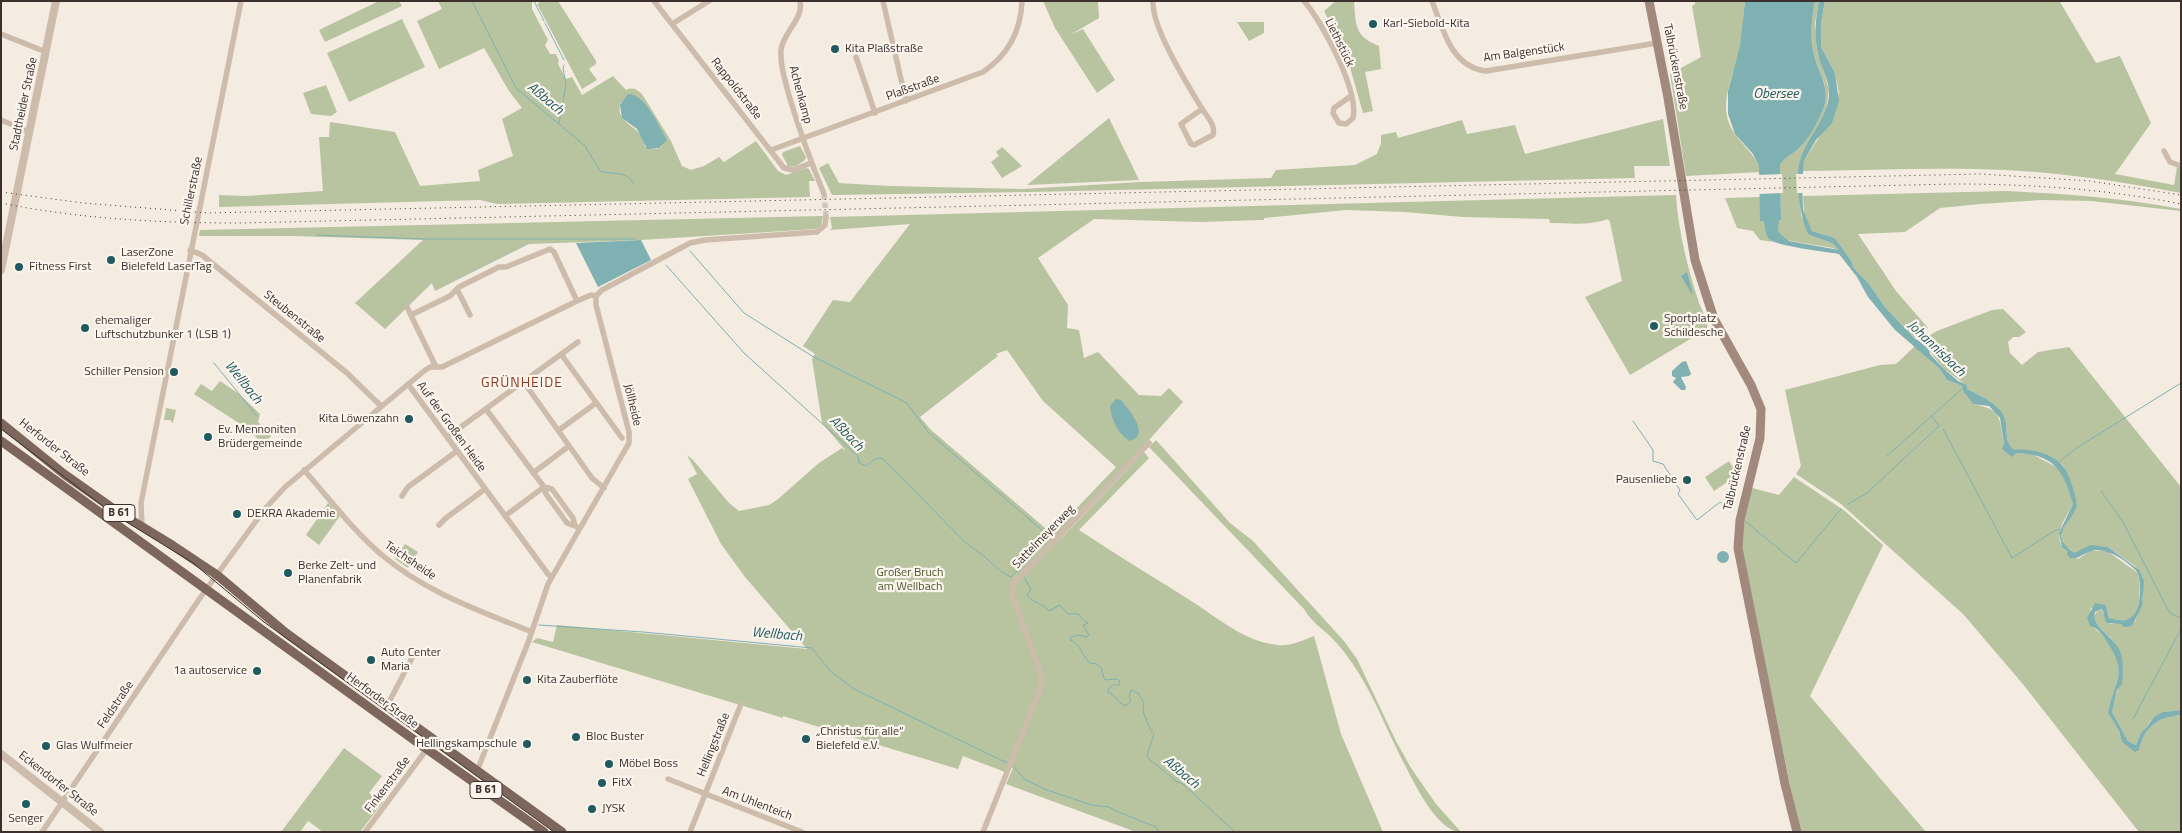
<!DOCTYPE html>
<meta charset="utf-8">
<style>
body{margin:0}
#map{position:relative;width:2182px;height:833px;overflow:hidden;background:#f4ebe1;font-family:"Titillium Web",sans-serif}
canvas{display:block}
.frame{position:absolute;inset:0;border:2px solid #3b302b;pointer-events:none}
</style>
<div id="map">
<canvas width="2182" height="833"></canvas>
<div class="frame"></div>
</div>
<script>
const c = document.querySelector('canvas').getContext('2d');
c.lineJoin = 'round';
function fill(path, color) { c.fillStyle = color; c.fill(path, 'evenodd'); }
function trace(path, color, width, dash) { c.strokeStyle = color; c.lineWidth = width; c.lineCap = dash ? 'butt' : 'round'; c.setLineDash(dash || []); c.stroke(path); }
function write(font, color, halo, rows, align = 'center') {
  c.font = font + ' "Titillium Web",sans-serif'; c.lineWidth = 4.5; c.setLineDash([]); c.textBaseline = 'middle'; c.strokeStyle = halo; c.fillStyle = color; for (const [text, x, y, turn = 0] of rows) {
    c.save(); c.translate(x, y); c.rotate((+turn || 0) * Math.PI / 180); c.textAlign = isNaN(turn) ? turn : align; if (halo) c.strokeText(text, 0, 0); c.fillText(text, 0, 0); c.restore();
  }
}
fill(new Path2D(`
 M379 1H399L402 6 325 42 319 30Z
 M438 1H532V9L548 40 545 45 550 54H556L559 61 558 64 566 79 572 77 582 95 613 76 626 90C633 87 636 89 642 94L671 141 682 166 691 170 704 166 719 157 724 162 756 141 778 171 786 175 806 168 809 169 815 181H809L810 197 497 204 480 200 219 207V195L246 196 323 191 319 137H329L330 122 395 132 420 186 480 181 478 170 513 156 502 119 522 108 509 91 484 48 439 69 417 21 442 9ZM621 102 662 146 657 149 645 147C642 123 613 125 621 102Z
 M542 1H558L596 61V64L589 69 597 80 582 89 537 4Z
 M1043 1H1098L1099 18 1070 35 1083 29 1115 80 1097 93 1055 28Z
 M1336 1H1354C1356 25 1354 36 1379 46L1381 69 1365 72 1373 111 1363 113 1346 53 1324 11Z
 M1695 1H1745C1743 17 1743 32 1740 48 1735 71 1720 99 1729 123 1736 142 1756 152 1761 172L1686 176 1670 74 1701 57 1692 6 1695 4Z
 M1815 1H1819L1815 23 1817 51 1829 89 1826 111 1799 167 1801 215 1809 235 1832 243 1839 250 1838 251 1833 248 1786 240C1778 235 1776 228 1779 220H1781L1780 165C1785 156 1794 154 1800 147 1810 137 1819 120 1824 107 1831 86 1817 71 1813 51 1810 34 1812 18 1815 1Z
 M1825 1 2060 2 2096 63 2120 56 2151 123 2115 174 2174 185 2177 167 2181 168V193C2124 182 2065 173 2007 170 1939 167 1870 170 1802 171L1804 161 1821 134 1839 93 1835 73 1821 47V23Z
 M402 19 425 67 349 102 327 53Z
 M1237 22H1264V33L1249 41Z
 M326 85 337 112 331 116 311 114 303 93Z
 M1109 118 1139 180 1027 185Z
 M1663 119 1670 166H1634L1635 178 1030 192 832 195 819 168 828 163 839 183 889 186 1023 189 1141 182 1271 178 1276 170 1355 165 1377 154 1381 143V135L1396 132 1398 138 1462 120 1467 134 1515 125 1525 154Z
 M800 146 806 157 805 160 796 166 787 167V164L782 155 783 152Z
 M1002 147 1022 166 1002 178 991 162 999 156 996 152Z
 M2007 191C2066 194 2123 198 2181 209V211L2091 201 2042 200 1980 204 1940 208 1905 232 1858 234 1896 291 1928 328 1914 338 1885 307 1869 284 1853 267 1852 262 1835 238 1812 231 1804 215 1803 196Z
 M1676 195C1678 231 1688 269 1699 303 1702 311 1709 321 1707 329L1630 375 1585 297 1622 281 1610 222 1608 219C1588 226 1570 223 1550 223L1549 219 1463 217 1405 212 1346 210 1264 218V220H1260L1201 222 1094 219 1038 258 1068 305 1067 328 1079 330 1084 358 1098 352 1139 395 1161 396 1169 388 1183 402 1056 544 1144 452 1149 458 1079 530C1118 556 1157 579 1196 604 1223 622 1245 641 1277 645 1290 647 1303 640 1314 636L1341 734 1383 832H1136L1006 784 1013 768 1008 766 1005 772 963 756 958 769 783 716V718L532 642 537 638 553 642 557 625 807 649 745 577 721 544 688 479 697 474 687 455 693 460 729 503 739 511 769 505 777 500 819 463 842 448 846 451 822 423 812 359 815 354 803 346 833 300 850 302 910 224 830 230 832 228 830 217ZM1007 350 1043 401 1116 467 1052 534 930 429 920 417 998 356 996 354Z
 M1760 197V220L1763 221C1767 229 1764 237 1774 242L1760 240 1753 231 1737 228 1725 198Z
 M823 216 821 226 816 229 641 240 529 244 435 291 432 283 385 329 355 303 423 240 292 236H199L200 230Z
 M2003 309 2026 332 2019 337H2013L2008 342 2010 353 2022 365 2038 352 2069 347 2181 487V710L2163 712 2151 720 2146 728 2141 732 2136 745 2128 741 2112 712C2116 686 2131 669 2115 643 2109 633 2081 619 2101 609L2110 624 2135 622 2143 598V584L2135 566 2108 547 2090 546 2079 553H2075L2066 546 2062 539V531L2077 505 2064 466C2048 457 2034 447 2014 451 2002 440 2010 426 2003 414 1996 402 1979 395 1967 389V386L1943 368 1923 343 1918 342 1937 331 1992 310Z
 M1915 346 1939 368 1947 380 1962 386 1963 391 1973 404C2003 409 1999 419 2004 444L2016 453 2032 454 2060 469 2068 483 2073 504C2067 516 2054 532 2062 546 2065 551 2073 555 2078 559L2090 551H2107L2138 573C2140 586 2143 617 2125 620 2120 621 2114 619 2109 618L2106 605 2091 608 2088 621C2092 627 2099 631 2104 637 2130 669 2115 679 2108 713L2119 731 2122 742 2139 750C2147 725 2156 718 2181 715V832H2139L2022 683 1963 614 1841 504 1796 474 1801 466 1785 390 1880 365 1896 364Z
 M220 381 239 394 260 414 258 422 271 436 263 444 248 429 194 394 201 384 212 391Z
 M166 408 176 410 173 423 170 420H164Z
 M1156 440 1230 523 1253 541 1344 641 1357 659 1396 741 1411 768 1436 804 1461 832C1438 832 1415 785 1406 767 1389 736 1377 702 1358 672 1350 659 1341 647 1330 636 1320 627 1311 621 1304 609L1149 447Z
 M1729 461 1738 475 1714 491 1705 477Z
 M1794 477 1845 511 1883 545 1810 696 1926 832H1802L1798 824 1741 545V533L1752 488 1779 495Z
 M328 503 340 516 319 545 306 535Z
 M405 544 418 552 408 568 395 559Z
 M344 748 382 776 369 793 383 802 360 832H323L308 821 300 832H281Z`), '#b8c4a0');
fill(new Path2D(`
 M1745 1H1815C1812 18 1810 34 1813 51 1817 71 1831 87 1824 107 1819 120 1810 138 1800 147 1794 154 1785 156 1780 165L1781 220H1779L1778 230 1780 234 1789 241 1839 250 1832 243 1809 235C1800 222 1795 176 1800 161 1807 137 1827 120 1829 95 1830 81 1822 71 1819 58 1814 39 1815 20 1819 1H1825L1821 23V47L1835 73 1839 101 1832 123 1816 140 1804 161 1802 183 1803 210 1812 231 1835 238 1852 262 1853 267 1869 284 1885 307 1914 338 1928 346 1930 354 1943 368 1958 381 1967 385V389C1979 395 1996 402 2003 414 2010 426 2002 440 2014 450 2029 448 2051 453 2062 465 2069 471 2076 497 2077 505 2071 525 2047 534 2075 553L2090 545 2108 547 2139 570 2144 581 2142 606 2132 626 2124 627 2121 624 2106 623 2103 611 2101 609 2095 612C2090 626 2113 636 2119 649 2124 659 2123 673 2122 684L2117 690 2112 712 2128 741 2136 745 2141 732 2146 728 2154 717 2163 712 2181 710V715C2156 718 2146 726 2139 750L2135 752 2122 742 2119 731 2108 713C2114 680 2129 674 2107 642 2103 635 2098 628 2090 626L2087 618 2095 603 2106 605 2109 618C2114 619 2121 621 2125 620 2143 616 2141 586 2138 573 2128 561 2104 545 2089 552 2081 555 2079 559 2070 558L2067 554V551L2062 547 2059 533 2073 504C2064 471 2054 454 2016 453L2012 457 2002 449 2004 444 2000 418 1989 406 1973 404 1963 391 1962 386 1947 380 1939 368 1895 330 1868 297 1857 277 1839 254C1827 252 1775 246 1769 239 1764 233 1766 226 1763 221H1760L1759 166 1753 154 1735 134 1728 114V91L1740 46Z
 M628 94C645 93 659 127 667 140L659 148 647 149 637 129 622 118 620 105Z
 M641 240 651 260 598 287 576 243Z
 M1687 272 1693 294H1692L1681 276Z
 M1686 361 1691 374 1689 376 1681 377 1686 387 1685 390H1681L1673 382 1676 378 1672 376V371L1682 362Z
 M1116 399 1121 400C1129 410 1151 435 1130 441 1117 433 1112 421 1110 406Z
 M1717 557a6 6 0 1 1 12 0a6 6 0 1 1-12 0Z`), '#7fb0b2');
fill(new Path2D(`
 M1782 174 1783 193 1758 194V175Z
 M1796 174H1805V193H1797Z`), '#f4ebe1');
trace(new Path2D(`
 M472 1 516 88 585 146 600 171C612 175 626 170 633 183
 M534 1 544 21
 M545 23 564 60
 M559 123 566 85 563 68 564 65
 M317 235 424 239H635
 M666 265 744 353 858 456 859 463 866 466 875 459 882 458 965 542C971 548 980 552 985 557 993 565 1000 572 1011 577L1050 537 928 432 907 403 812 356 744 313 690 251
 M214 363 257 416
 M1633 421 1653 450V461L1663 464 1680 490 1678 494 1697 520 1720 502 1733 510
 M1943 429 2012 558 2054 531 2060 529
 M1887 456 1963 388
 M2058 463 2078 447 2181 383
 M2101 491 2123 522 2166 606 2170 613 2181 618
 M1848 504 1867 493 1939 426 1932 416
 M1745 521 1796 563 1841 509
 M1024 577 1031 589 1027 596C1034 602 1042 604 1049 611L1060 605 1068 614H1079L1081 618 1088 623 1083 625 1089 635 1086 637 1079 635 1071 637 1070 640C1081 644 1082 657 1091 664L1095 663C1106 670 1100 671 1105 680L1116 679 1119 680 1120 685H1113L1109 688 1108 692C1116 696 1118 703 1126 706L1131 700 1129 697 1131 690 1138 693 1144 703 1143 711 1150 729 1154 734 1147 755 1149 759 1176 781 1183 784 1235 832
 M539 625 643 632 812 648 830 671 854 689 1007 763
 M2133 719 2181 629
 M1014 767 1024 779 1047 790 1092 805 1109 807 1116 811 1156 827 1159 832`), '#7fb0b2', 1);
trace(new Path2D(`
 M824 194 826 217`), '#cfc6bd', 5.5, [5.5, 3]);
trace(new Path2D(`
 M654 1 784 168 793 170 811 163
 M800 1C804 19 783 32 781 50 780 67 786 83 790 99 800 132 811 162 824 194
 M883 1 906 101
 M1153 1C1151 26 1187 84 1201 107 1206 116 1216 124 1213 135L1194 145 1191 144 1181 124 1202 109
 M1304 1C1322 22 1359 90 1353 118L1346 124 1339 123 1333 113 1334 108 1351 96
 M1432 1C1443 29 1451 67 1486 71L1657 43
 M672 24 709 1
 M1 34 46 52
 M856 57 875 113
 M1 120 29 132
 M771 150 983 72C1008 55 1021 31 1022 1
 M2164 151 2170 162 2181 166
 M190 250 202 255 347 373 381 406
 M457 289 470 315
 M407 307 436 367
 M411 315 450 296 459 287 499 267H506L550 249 554 252 577 301
 M561 354 622 438
 M523 381 592 478 604 488
 M408 384 548 574 552 577
 M486 409 544 487 546 494 567 523 580 528
 M559 430 596 403
 M447 437 578 342
 M304 470C329 498 354 532 382 555 425 592 480 611 532 632
 M533 473 569 446
 M544 487 552 489 573 518 575 526
 M402 496 408 487 457 451
 M505 516 544 487
 M439 525 446 518 485 489
 M142 526 141 503 241 1
 M387 706 414 654
 M477 771 529 640 548 584 629 443V432L596 305V296L602 290 690 243 705 240 817 232 825 225 826 217
 M668 779 802 832
 M42 832 200 598 264 510 285 487 424 371 430 367H442L577 301 591 295 596 296
 M365 832 427 749
 M690 832 741 704
 M983 832 1041 687V674L1012 595 1013 584 1149 443`), '#cdbbac', 5.5);
trace(new Path2D(`
 M1 270 56 1
 M1 754 100 832`), '#cdbbac', 8);
trace(new Path2D(`
 M1649 1 1668 98 1695 260 1714 319 1751 385 1761 409 1760 438 1740 520 1738 548 1785 784 1797 832`), '#a18a7d', 9);
trace(new Path2D(`
 M1 423 64 474 118 512 169 543 217 575 286 633 562 832
 M1 441 417 742 544 832`), '#7d675c', 9);
trace(new Path2D(`
 M1 429 112 513 193 563 264 622 554 832`), '#3b302b', 1);
trace(new Path2D(`
 M1 192 83 203 208 213 1981 174 2090 181 2181 195
 M1 203C80 219 160 223 240 223L1954 184C2030 184 2106 189 2181 204`), '#3b302b', 1, [1, 4]);
for (const [x, y, r, color] of [
 [1373,24,5,"#1f5a5e"],
 [835,49,5,"#1f5a5e"],
 [111,260,5,"#1f5a5e"],
 [19,267,5,"#1f5a5e"],
 [1654,326,5,"#1f5a5e"],
 [85,328,5,"#1f5a5e"],
 [174,372,5,"#1f5a5e"],
 [409,419,5,"#1f5a5e"],
 [208,437,5,"#1f5a5e"],
 [1687,480,5,"#1f5a5e"],
 [237,514,5,"#1f5a5e"],
 [288,573,5,"#1f5a5e"],
 [371,660,5,"#1f5a5e"],
 [257,671,5,"#1f5a5e"],
 [527,680,5,"#1f5a5e"],
 [576,737,5,"#1f5a5e"],
 [806,739,5,"#1f5a5e"],
 [527,744,5,"#1f5a5e"],
 [46,746,5,"#1f5a5e"],
 [609,764,5,"#1f5a5e"],
 [602,783,5,"#1f5a5e"],
 [26,804,5,"#1f5a5e"],
 [592,809,5,"#1f5a5e"]
]) { const dot = new Path2D(); dot.arc(x, y, r, 0, 2 * Math.PI); c.fillStyle = color; c.fill(dot); trace(dot, '#fbf5ee', 2); }
for (const [x, y, w] of [
 [119,513,32],
 [486,790,32]
]) { const box = new Path2D(); box.roundRect(x - w / 2, y - 8.5, w, 17, 4); c.fillStyle = '#fbf5ee'; c.fill(box); trace(box, '#3b302b', 1); }
write('bold 11px', '#3b302b', null, [
 ["B 61",119,513],
 ["B 61",486,790]
]);
write('12px', '#3b302b', '#fbf5ee', [
 ["Karl-Siebold-Kita",1383,24],
 ["Kita Plaßstraße",845,49],
 ["LaserZone",121,253],
 ["Bielefeld LaserTag",121,267],
 ["Fitness First",29,267],
 ["Sportplatz",1664,319],
 ["Schildesche",1664,333],
 ["ehemaliger",95,321],
 ["Luftschutzbunker 1 (LSB 1)",95,335],
 ["Schiller Pension",164,372,"right"],
 ["Kita Löwenzahn",399,419,"right"],
 ["Ev. Mennoniten",218,430],
 ["Brüdergemeinde",218,444],
 ["Pausenliebe",1677,480,"right"],
 ["DEKRA Akademie",247,514],
 ["Berke Zelt- und",298,566],
 ["Planenfabrik",298,580],
 ["Auto Center",381,653],
 ["Maria",381,667],
 ["1a autoservice",247,671,"right"],
 ["Kita Zauberflöte",537,680],
 ["„Christus für alle“",816,732],
 ["Bielefeld e.V.",816,746],
 ["Bloc Buster",586,737],
 ["Hellingskampschule",517,744,"right"],
 ["Glas Wulfmeier",56,746],
 ["Möbel Boss",619,764],
 ["FitX",612,783],
 ["JYSK",602,809],
 ["Senger",26,819,"center"]
], 'left');
write('12px', '#3b302b', '#fbf5ee', [
 ["Liethstück",1339,43,64],
 ["Am Balgenstück",1524,53,-8],
 ["Talbrückenstraße",1675,67,79],
 ["Plaßstraße",913,88,-20],
 ["Rappoldstraße",736,89,52],
 ["Achenkamp",800,95,75],
 ["Stadtheider Straße",24,104,-78],
 ["Schillerstraße",192,191,-78],
 ["Steubenstraße",294,317,39],
 ["Jöllheide",632,405,76],
 ["Auf der Großen Heide",451,427,54],
 ["Herforder Straße",54,448,38],
 ["Talbrückenstraße",1738,468,-77],
 ["Sattelmeyerweg",1044,537,-46],
 ["Teichsheide",410,561,34],
 ["Herforder Straße",382,701,36],
 ["Feldstraße",116,705,-56],
 ["Hellingstraße",714,745,-68],
 ["Eckendorfer Straße",58,784,38],
 ["Finkenstraße",388,785,-53],
 ["Am Uhlenteich",757,804,21]
]);
write('12px', '#4a5a2e', '#fbf5ee', [
 ["Großer Bruch",910,573],
 ["am Wellbach",910,587]
]);
write('italic 14px', '#1f5a5e', '#fbf5ee', [
 ["Obersee",1776,95],
 ["Aßbach",545,99,40],
 ["Johannisbach",1936,349,44],
 ["Wellbach",243,383,51],
 ["Aßbach",846,434,46],
 ["Wellbach",777,635,5],
 ["Aßbach",1181,773,40]
]);
c.letterSpacing = '1px';
write('14px', '#8c3b22', '#fbf5ee', [
 ["GRÜNHEIDE",522,384]
]);
c.letterSpacing = '0px';
</script>
